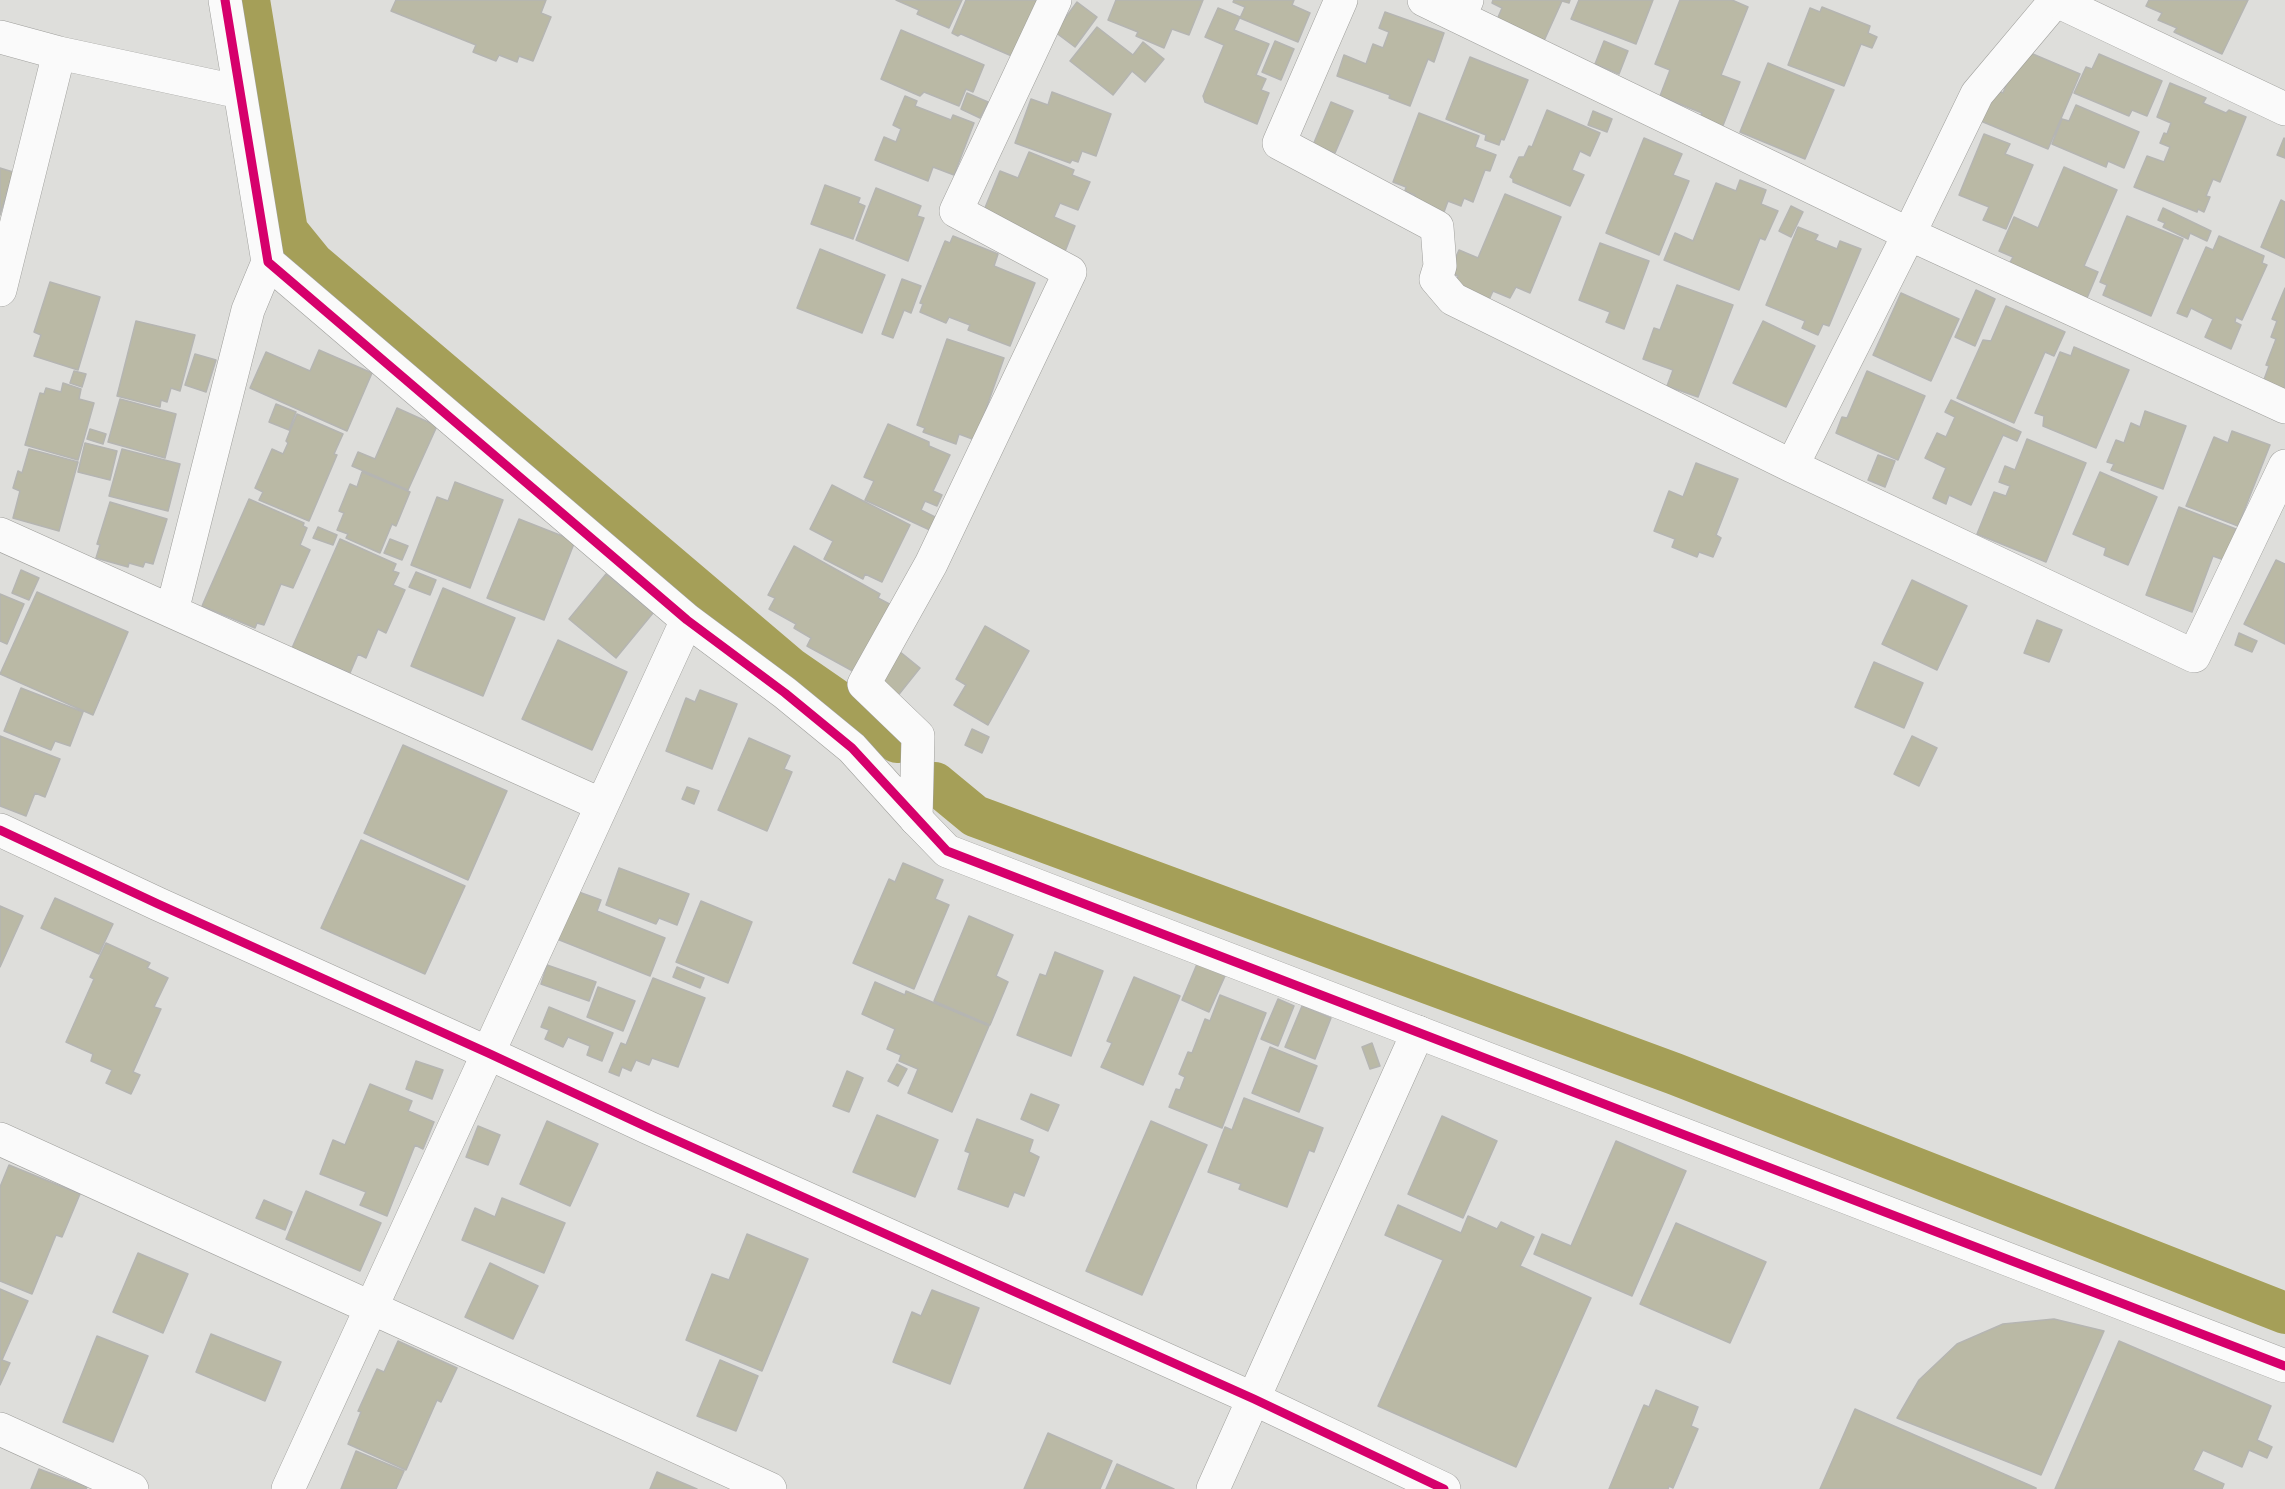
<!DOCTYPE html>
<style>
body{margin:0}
canvas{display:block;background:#dededb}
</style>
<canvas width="2285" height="1489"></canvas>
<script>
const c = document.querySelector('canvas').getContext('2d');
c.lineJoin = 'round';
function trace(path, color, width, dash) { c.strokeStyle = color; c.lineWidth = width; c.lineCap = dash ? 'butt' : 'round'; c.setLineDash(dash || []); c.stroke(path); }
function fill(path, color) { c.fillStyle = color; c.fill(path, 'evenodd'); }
trace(new Path2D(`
 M249 0 287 231 313 263 790 668 897 742
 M935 783 975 816 1675 1074 2285 1313`), '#a59f58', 42);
const building = new Path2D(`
 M396 0H546L541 13 551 17 533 61 519 56 517 62 499 55 496 61 473 52 476 45 391 11Z
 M896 0H962L949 28 917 14 919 10Z
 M966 0H1039L1014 57 961 34 958 36 952 33Z
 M1116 0H1203L1189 35 1172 29 1164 48 1136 36 1138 32 1108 20Z
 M1234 0H1294L1292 5 1310 13 1298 42 1240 18 1245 7 1233 2Z
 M1493 0H1570L1569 3 1562 1 1543 43 1496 22 1502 8 1492 3Z
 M1579 0H1653L1636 44 1571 19Z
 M1680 0H1732L1748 7 1721 75 1740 82 1722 128 1699 119 1702 113 1660 96 1670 70 1655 64Z
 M2149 0H2248L2222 54 2174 32 2177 28 2158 20 2162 13 2146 6Z
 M1077 2 1097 17 1075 47 1055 32Z
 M1822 7 1870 26 1868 33 1877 37 1872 48 1861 44 1844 86 1788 65 1810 8 1820 12Z
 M1218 8 1240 17 1234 30 1269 44 1256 75 1266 79 1261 90 1269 93 1257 124 1205 102 1203 96 1224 45 1205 37Z
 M1385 12 1444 33 1434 62 1428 59 1410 106 1389 98 1390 95 1337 76 1344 55 1366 64 1373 44 1383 48 1389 32 1379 28Z
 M1097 27 1133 55 1143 42 1164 59 1145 82 1132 71 1113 95 1070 61Z
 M901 30 984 65 973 92 966 89 959 106 924 92 920 96 881 79Z
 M1275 41 1294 49 1281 80 1262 72Z
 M1604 41 1628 51 1619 74 1595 64Z
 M2021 49 2080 74 2048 149 1976 119 1989 87 2003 93Z
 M2099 54 2162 81 2147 116 2132 110 2129 116 2074 93 2086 67 2092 69Z
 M1470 57 1528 80 1504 140 1501 139 1499 145 1485 140 1486 135 1446 119Z
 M1768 63 1834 90 1805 159 1740 132Z
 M2170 83 2206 98 2203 103 2226 113 2229 110 2246 117 2220 182 2213 179 2206 196 2210 197 2204 212 2198 209 2197 212 2134 187 2147 156 2164 162 2170 147 2160 143 2164 133 2167 134 2171 123 2157 117Z
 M1052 92 1111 114 1096 156 1082 151 1078 162 1072 160 1070 163 1015 143 1031 99 1048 105Z
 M967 93 988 102 980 118 961 109Z
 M905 96 917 101 915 106 951 120 953 115 974 123 954 175 933 167 928 181 875 160 884 137 896 142 901 129 893 125Z
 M1331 102 1353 111 1335 153 1313 145Z
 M2076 105 2139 132 2124 168 2108 161 2106 167 2052 144 2062 119 2069 121Z
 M1547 110 1600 133 1590 156 1580 151 1572 170 1584 175 1570 206 1513 182V179L1510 177 1519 157H1524L1529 146 1532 147Z
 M1593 111 1612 119 1607 132 1588 125Z
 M1419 113 1479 136 1475 147 1496 155 1490 171 1485 170 1473 202 1464 198 1461 206 1448 201 1444 212 1413 200 1415 195 1405 191 1406 187 1393 182Z
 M1984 134 2010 144 2005 154 2033 165 2006 229 1983 220 1989 207 1959 195Z
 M1644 138 1682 154 1673 175 1689 181 1659 255 1606 233Z
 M2284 138 2285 139V158L2277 155Z
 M1029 152 1074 170 1072 175 1090 182 1078 210 1060 203 1054 217 1075 226 1064 254 980 220 1000 171 1018 178Z
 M2064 167 2117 190 2084 266 2098 272 2087 298 2009 264 2013 257 1999 251 2014 217 2038 228Z
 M0 168 13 172 0 215Z
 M1740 180 1766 190 1761 204 1778 211 1765 240 1760 238 1739 290 1664 260 1675 233 1693 241 1716 183 1736 191Z
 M825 185 860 198 858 203 865 206 853 239 811 224Z
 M876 188 921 206 917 216 924 218 908 261 856 240Z
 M1505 194 1561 217 1530 293 1516 287 1510 298 1493 291 1488 302 1453 287 1458 276 1449 272 1459 250 1478 258Z
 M2281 200 2285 202V258L2261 247Z
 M1791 206 1803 212 1791 237 1779 231Z
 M2163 208 2211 231 2207 241 2190 233 2188 239 2163 227 2165 223 2158 220Z
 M2127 216 2183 239 2151 316 2103 295 2107 285 2100 282Z
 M1798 227 1818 235 1815 240 1837 249 1840 241 1861 249 1829 326 1823 324 1818 335 1802 328 1805 321 1766 305Z
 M953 236 998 254 994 266 1035 283 1010 346 968 330 970 325 949 317 946 323 920 312 923 304 920 303 945 241 950 243Z
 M2219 236 2264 256 2262 263 2267 265 2242 320 2236 317 2235 322 2241 325 2231 349 2205 337 2213 319 2191 308 2187 317 2177 313 2206 247 2213 250Z
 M1600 243 1649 261 1624 329 1606 322 1610 312 1579 300Z
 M820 249 885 275 862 333 797 308Z
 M902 279 921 286 911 313 904 310 893 338 882 334Z
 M50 282 100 297 78 370 34 356 41 335 34 332Z
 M1677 285 1733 305 1698 397 1667 386 1673 370 1643 359 1654 328 1660 330Z
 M2285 288V394L2262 385 2269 366 2266 365 2276 339 2271 337 2277 321 2272 319Z
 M1976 290 1995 299 1975 346 1955 337Z
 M1901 293 1959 319 1931 381 1873 355Z
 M2006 306 2065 332 2054 356 2045 352 2014 423 1957 398 1983 340 1991 341Z
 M136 321 195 335 180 391 171 388 167 402 161 400 160 407 117 396Z
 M1763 321 1815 346 1786 407 1733 383Z
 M947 339 1004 358 975 440 959 434 956 444 923 432 925 428 917 425Z
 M2074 347 2129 370 2096 448 2043 426 2044 416 2035 413 2060 352 2071 356Z
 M319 350 372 373 347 431 250 388 266 352 310 371Z
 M195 354 216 360 206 392 185 385Z
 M74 371 86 374 82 387 70 383Z
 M1867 371 1925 396 1898 460 1836 433 1842 417 1847 418Z
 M63 383 81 389 79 399 94 403 78 460 25 445 40 393 44 394 46 388 61 392Z
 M120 399 176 414 165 458 108 442Z
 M1951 400 2021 432 2017 441 2003 435 1971 505 1949 495 1946 504 1933 498 1946 468 1925 458 1937 433 1946 437 1955 417 1945 412Z
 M276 404 296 412 289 430 269 422Z
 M397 408 437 426 408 490 352 466 358 452 375 459Z
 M2145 411 2186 426 2163 489 2111 470 2114 464 2107 462 2116 440 2124 443 2131 423 2140 427Z
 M297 414 343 434 334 454 337 455 309 521 259 500 263 492 255 488 272 449 283 454 288 443 286 441Z
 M888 424 929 442V446L950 455 933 491 942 495 937 506 925 501 921 510 937 518 932 531 865 500 874 481 864 477Z
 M90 429 106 434 103 444 87 439Z
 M2232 431 2270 445 2238 526 2186 506 2214 437 2228 443Z
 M2027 439 2086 463 2046 562 1977 534 1994 492 2006 496 2010 486 1999 482 2005 466 2015 470Z
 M85 443 117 451 110 480 78 472Z
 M29 449 78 462 59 531 13 518 20 491 13 488 18 471 22 473Z
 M122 449 180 464 168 511 109 496Z
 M1878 455 1895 461 1885 487 1868 480Z
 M1696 463 1738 479 1716 535 1721 538 1713 557 1699 552 1697 557 1672 547 1675 539 1654 531 1669 491 1683 497Z
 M362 472 410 492 396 526 392 524 380 553 346 538 348 534 337 530 344 513 339 511 350 484 357 487Z
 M2100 472 2157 497 2128 565 2104 555 2106 548 2073 534Z
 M455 482 503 500 470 588 411 565 437 497 448 501Z
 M832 485 910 525 882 582 865 574 863 579 824 559 833 541 810 529Z
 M249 499 304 523 303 526 307 528 300 545 310 550 293 588 281 584 264 625 257 623 255 628 202 606Z
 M110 502 167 519 153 564 145 562 143 567 129 563 128 567 96 558 100 545 97 544Z
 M2179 507 2236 529 2224 560 2213 556 2192 612 2146 595Z
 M519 519 575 541 544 620 487 598Z
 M318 527 337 535 333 545 313 538Z
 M340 539 396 564 393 571 399 573 393 585 405 590 386 633 378 629 366 658 358 654 350 673 292 648Z
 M390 539 408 546 402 560 384 553Z
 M794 546 880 594 878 598 897 608 860 675 807 646 811 638 794 628 796 624 769 609 775 598 768 595Z
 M2276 560 2285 564V644L2244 624Z
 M21 570 39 578 29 600 12 593Z
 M416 572 436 580 430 595 409 587Z
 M606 574 653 613 616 658 569 619Z
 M1912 580 1967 606 1937 670 1882 644Z
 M443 588 515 618 483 696 411 666Z
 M37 592 128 632 93 715 0 674Z
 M0 594 24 604 7 644 0 641Z
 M2037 620 2062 630 2049 662 2024 653Z
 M985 626 1029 651 988 725 954 705 966 685 956 679Z
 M2239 633 2257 641 2252 652 2235 645Z
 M558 640 627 672 592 750 522 719Z
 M899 651 920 668 896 698 874 680Z
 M1874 662 1923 683 1904 728 1855 707Z
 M21 688 83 712 70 746 55 741 51 750 4 731Z
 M700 690 737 704 712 769 666 751 686 698 695 702Z
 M972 729 989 737 982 753 965 745Z
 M0 736 60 759 45 797 35 793 26 816 0 806Z
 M1912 736 1937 748 1919 786 1894 774Z
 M749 738 790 756 784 769 792 772 767 831 718 810Z
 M403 745 507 791 468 880 364 833Z
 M687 787 699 791 694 804 682 799Z
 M361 840 465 886 425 974 321 928Z
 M903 863 943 880 935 899 949 905 914 989 853 963 889 879 895 882Z
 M619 868 689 894 677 925 659 918 656 924 606 905Z
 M576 891 601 900 597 911 665 938 650 976 557 939Z
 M55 898 113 924 99 954 41 928Z
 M701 901 752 922 728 983 676 962Z
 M0 906 23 916 0 967Z
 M969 916 1013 935 996 976 1008 982 990 1025 934 1001Z
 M106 943 150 963 147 968 168 978 154 1007 161 1009 133 1072 140 1075 131 1094 106 1083 112 1070 91 1061 93 1054 66 1042 94 979 90 977Z
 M1055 952 1103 971 1071 1056 1017 1035 1040 974 1046 976Z
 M1197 964 1225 976 1209 1012 1182 1000Z
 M547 965 596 982 589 1001 541 984Z
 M677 967 704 978 700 988 673 977Z
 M1134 977 1180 996 1143 1085 1101 1067 1112 1043 1107 1041Z
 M653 978 705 998 678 1067 652 1058 649 1065 636 1060 631 1071 622 1067 619 1076 609 1072 621 1043 626 1045Z
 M875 982 905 995 906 991 989 1026 952 1112 908 1093 918 1069 899 1061 901 1055 887 1049 895 1029 862 1014Z
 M598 987 635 1001 623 1031 587 1017Z
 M1220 995 1266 1013 1222 1128 1169 1107 1176 1089 1180 1090 1185 1077 1179 1074 1188 1052 1192 1053 1205 1019 1210 1021Z
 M1278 999 1294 1006 1278 1046 1261 1039Z
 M1302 1006 1331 1018 1315 1059 1285 1047Z
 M549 1007 613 1033 602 1061 587 1055 590 1046 568 1037 563 1047 545 1039 549 1030 541 1027Z
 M1372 1043 1380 1066 1370 1069 1362 1047Z
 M1270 1047 1317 1066 1299 1112 1252 1093Z
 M416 1061 443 1070 432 1099 406 1089Z
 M897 1064 907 1069 898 1086 888 1081Z
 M847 1071 863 1078 849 1112 833 1106Z
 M370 1084 412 1101 408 1111 434 1122 423 1149 415 1145 387 1216 360 1205 366 1192 320 1174 333 1140 345 1145Z
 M1031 1094 1059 1105 1048 1131 1021 1119Z
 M1244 1098 1323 1128 1314 1152 1309 1150 1287 1207 1239 1189 1241 1184 1208 1172 1225 1127 1232 1130Z
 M877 1115 938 1140 915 1197 853 1172Z
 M1442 1116 1497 1141 1463 1218 1408 1194Z
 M977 1119 1033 1140 1029 1152 1039 1157 1024 1196 1014 1192 1008 1207 958 1189 970 1153 965 1151Z
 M547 1121 598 1144 570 1206 520 1184Z
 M1151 1121 1207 1145 1142 1295 1086 1271Z
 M478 1126 500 1135 488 1165 466 1157Z
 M1616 1141 1686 1171 1632 1296 1534 1254 1542 1234 1571 1246Z
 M9 1165 80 1194 62 1237 56 1235 32 1294 0 1281V1187Z
 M306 1191 381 1223 360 1271 286 1239Z
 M502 1198 565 1223 544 1273 462 1240 475 1208 495 1217Z
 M264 1200 292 1212 285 1230 256 1218Z
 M1398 1205 1461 1233 1468 1216 1497 1229 1501 1222 1534 1237 1520 1266 1591 1298 1516 1467 1378 1406 1443 1260 1385 1235Z
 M1676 1223 1766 1262 1730 1343 1640 1304Z
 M747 1234 808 1259 762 1371 686 1340 712 1274 729 1280Z
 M138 1253 188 1274 163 1333 113 1312Z
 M490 1263 538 1286 513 1339 465 1317Z
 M0 1289 28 1301 2 1360 10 1363 0 1385Z
 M932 1290 979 1308 950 1384 893 1362 912 1312 921 1316Z
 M2054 1319 2104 1331 2041 1475 1897 1418 1919 1380 1957 1344 2003 1324Z
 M211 1334 281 1362 265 1401 196 1372Z
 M97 1336 148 1356 113 1442 63 1422Z
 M398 1341 457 1368 441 1402 437 1400 406 1470 348 1444 361 1412 358 1411 377 1369 384 1372Z
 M2119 1341 2271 1406 2257 1440 2272 1447 2267 1458 2249 1450 2242 1467 2203 1450 2193 1470 2224 1484 2222 1489H2055Z
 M720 1360 758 1376 736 1431 697 1416Z
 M1656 1390 1698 1407 1691 1426 1698 1429 1673 1488 1669 1486 1668 1489H1609L1644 1405 1649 1407Z
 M1855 1409 2036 1488V1489H1820Z
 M1048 1433 1112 1461 1100 1489H1024Z
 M356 1451 404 1471 396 1489H341Z
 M1117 1464 1174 1489H1106Z
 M39 1469 87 1487 86 1489H31Z
 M657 1472 697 1489H650Z`);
fill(building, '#bab9a5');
trace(building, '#b5b5b2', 1.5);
const minor = new Path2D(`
 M225 0 268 262 687 620 785 693 852 748 916 819
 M1341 0 1279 143 1437 227 1440 266 1436 279 1453 299 1792 466 2194 656 2285 466
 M1424 0 1459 17 1467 0
 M1459 17 1909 234 2285 407
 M0 37 59 53 240 92
 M0 290 59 53
 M1792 466 1909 234 1977 94 2056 0
 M0 534 602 805
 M172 611 248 310 268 262
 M916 819 918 736 864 684 931 564 1070 272 956 211 1055 0
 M0 1139 770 1489
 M0 1429 132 1489
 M288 1489 687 620
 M1213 1489 1418 1032`);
const tertiary = new Path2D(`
 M2055 0 2285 109
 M916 819 947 851 2285 1366
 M0 830 158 904 488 1053 649 1128 1254 1399 1444 1489`);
trace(minor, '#9f9f9c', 34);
trace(tertiary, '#9f9f9c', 34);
trace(minor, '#fafafa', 33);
trace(tertiary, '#fafafa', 33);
trace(new Path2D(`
 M225 0 268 262 687 620 785 693 852 748 947 851 2285 1366
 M0 830 158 904 488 1053 649 1128 1254 1399 1444 1489`), '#d6006c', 9);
</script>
